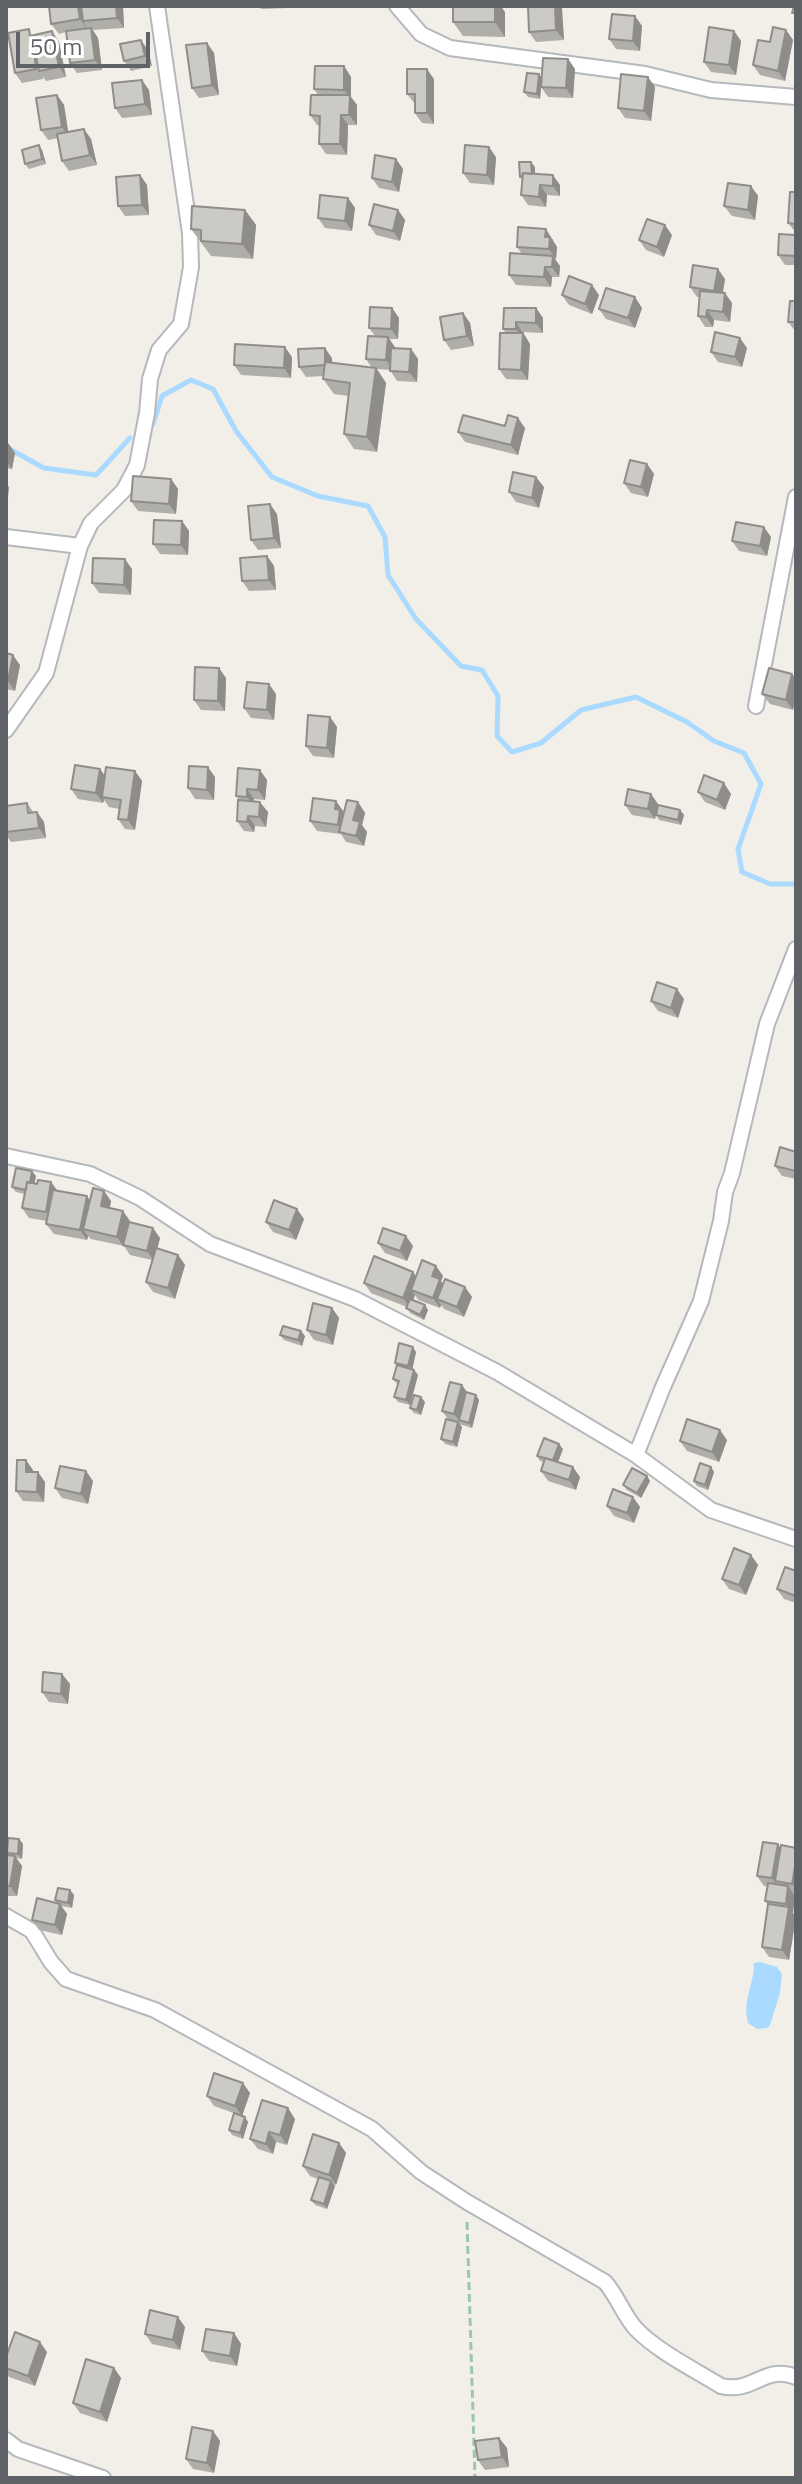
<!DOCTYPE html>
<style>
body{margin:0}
#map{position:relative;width:802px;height:2484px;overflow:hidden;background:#f1efe8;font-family:"Titillium Web",sans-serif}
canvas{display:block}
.frame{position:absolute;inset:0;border:8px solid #5f6368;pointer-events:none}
.scale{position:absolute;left:16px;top:32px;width:134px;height:36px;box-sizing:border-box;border:4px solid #5f6368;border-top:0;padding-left:10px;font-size:24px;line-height:28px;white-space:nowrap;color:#5f6368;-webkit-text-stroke:6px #fff;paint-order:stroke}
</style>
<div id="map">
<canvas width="802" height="2484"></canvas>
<div class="frame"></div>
<div class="scale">50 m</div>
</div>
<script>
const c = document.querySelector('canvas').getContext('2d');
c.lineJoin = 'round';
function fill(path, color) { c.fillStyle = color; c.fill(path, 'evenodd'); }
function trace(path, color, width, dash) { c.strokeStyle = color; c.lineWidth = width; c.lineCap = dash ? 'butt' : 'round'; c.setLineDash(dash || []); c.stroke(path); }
fill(new Path2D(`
 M760 1962 777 1967 782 1974 780 1993 770 2025 767 2028 757 2029 748 2023C742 1998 754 1987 754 1963Z`), '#aadaff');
trace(new Path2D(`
 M153 424 162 396 191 380 213 389 236 431 272 477 318 496 368 506 385 537 388 575 416 619 461 666 482 670 498 696 497 736 512 752 541 743 581 710 636 697 687 722 714 741 744 753 761 784 738 849 742 872 770 884H796
 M6 447 44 468 96 475 130 438`), '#aadaff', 5);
const street = new Path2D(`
 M397 6 421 34 450 48 645 74 711 90 796 97
 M6 537 80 546
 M756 706 796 497
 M6 730 46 673 80 546 91 523 124 490 137 465 147 413 150 379 159 350 181 324 191 267 190 233 157 6
 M6 1156 90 1174 140 1198 210 1244 355 1299 497 1372 636 1455 711 1510 796 1539
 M636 1455 663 1387 701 1301 721 1221 725 1192 732 1173 767 1024 796 949
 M6 1916 32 1931 51 1962 66 1979 155 2010 372 2129 421 2172 467 2202 605 2282C618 2297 624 2316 636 2329 657 2351 695 2370 721 2386 753 2394 765 2364 796 2377
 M6 2440 18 2449 103 2478`);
trace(street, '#b5b8bc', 18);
trace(new Path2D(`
 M467 2222 475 2478`), '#9cc7a9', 3, [8, 4]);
trace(street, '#fff', 14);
fill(new Path2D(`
 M259 6H287L288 8 261 9Z
 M528 6H561L564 40 536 42 529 32Z
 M123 7 124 28 93 30 98 38 102 70 77 73 70 63 66 32 59 34 51 24Z
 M505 12V37L463 36 453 22Z
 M635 16 642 26 640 51 616 49 609 39Z
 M786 30 793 40 785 81 760 75 753 65 770 42Z
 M734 31 741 41 736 75 711 72 704 62Z
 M33 35 59 42 66 77 46 81 43 77V79L22 83 15 73Z
 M207 43 214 53 219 95 199 98 192 88Z
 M148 50 152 66 131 71 124 61Z
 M568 59 575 69 573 98 548 97 541 87 540 99 528 97 524 92 539 74 542 78Z
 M344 66 351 77V97L357 105V125H348L347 155 326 154 319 144V126L317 125 310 115 318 95 314 89Z
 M434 79V124L422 123 415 113V104L407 94Z
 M655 87 651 121 625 118 618 108Z
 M149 90 152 115 122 118 115 108Z
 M57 95 64 105 68 132 91 139 97 165 69 171 62 161 58 138 48 140 41 130Z
 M42 150 46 164 29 169 25 164Z
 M496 157 494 185 470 183 463 173Z
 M396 159 403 169 399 192 379 188 372 178Z
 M535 167V174L560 185V196L547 195 546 207 528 205 521 195 522 180 520 177Z
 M140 175 147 185 149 215 125 216 118 206Z
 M751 186 758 196 755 220 732 216 724 206Z
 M796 192V233L788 223Z
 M348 198 355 208 352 231 325 228 318 218Z
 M245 210 256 225 253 259 211 256 191 229Z
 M398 210 405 220 400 241 376 235 369 225Z
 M672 235 664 257 646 250 639 240Z
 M796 235V265H785L778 255Z
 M553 239V241L557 247 556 259H554L560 266 559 277H552L551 287 516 285 509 275 522 254 517 247Z
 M725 279 723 293 732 303 730 322 714 320 713 327H705L698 316 700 297H697L690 287Z
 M562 295H599L592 314 569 305Z
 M796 301V332L788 322Z
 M392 308 399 318 398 339H389L395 348 411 349 418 359 417 382 397 381 390 370 377 369 386 383 377 452 354 449 344 434 349 396 334 394 323 379 324 376 306 377 299 367 332 358V362L372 368 366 359 375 336 369 328Z
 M536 308 543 318V333L523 332 530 344 528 380 506 379 499 369 506 333 503 329Z
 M642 308 635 328 606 319 599 309Z
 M463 313 470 323 474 346 451 350 444 340Z
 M747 348 742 367 718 362 711 352Z
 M292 357 291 378 241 375 234 365Z
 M525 428 518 455 465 442 458 432Z
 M6 442 8 443 15 453 12 469 6 468Z
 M647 464 654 474 648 497 631 493 624 483Z
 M171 479 178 489 176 514 138 511 131 501Z
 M544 487 539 508 516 502 509 492Z
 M277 514 281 548 258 550 251 540Z
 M182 521 189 531 188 555 160 554 153 544Z
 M771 537 767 556 739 551 732 541Z
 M267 556 274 566 276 590 249 591 242 581Z
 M132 569 131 595 99 593 92 583Z
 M6 653 20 665 15 691 6 689Z
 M792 674 796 679V696L793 710 770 704 762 694Z
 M226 678 225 711 201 710 194 700Z
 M276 694 274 720 251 718 244 708Z
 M330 717 337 727 334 758 313 756 306 746Z
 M238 768 267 780 265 800 254 799V802L268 812 266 827 255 826 254 832 244 831 237 821 239 800 236 796Z
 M100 769 105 776 135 771 142 781 135 830 125 829 118 819 119 809 109 807 104 800 103 803 78 799 71 789Z
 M215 777 214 800 195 799 188 788Z
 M698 792 731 794 725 810 705 802Z
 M336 801 343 811V815L358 802 365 813 362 825 367 832 364 846 346 842 341 834 317 831 310 821Z
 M27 803 34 813 37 812 44 822 46 838 11 842 6 835V806Z
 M658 804 655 819 632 815 625 805Z
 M680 810 684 815 681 825 659 820 656 815Z
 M684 999 678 1018 658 1011 651 1001Z
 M796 1152V1179L782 1176 775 1166Z
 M36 1176 34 1184 51 1182 57 1190 90 1201 104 1191 111 1201 110 1208 130 1222 160 1238 157 1249 178 1255 185 1265 175 1299 153 1292 146 1282 152 1260 130 1255 124 1246 91 1239 88 1236 87 1240 54 1234 46 1224 47 1221 29 1218 22 1208 25 1194 16 1192 12 1187Z
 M304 1219 296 1240 273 1232 266 1222Z
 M378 1243 413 1246 407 1261 385 1253Z
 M436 1266 443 1276 441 1281 443 1284 465 1287 472 1297 464 1317 444 1309 441 1305 440 1308 418 1300 415 1295 413 1300 425 1305 428 1310 424 1320 410 1313 407 1307 371 1293 364 1283 413 1272 416 1276Z
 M332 1308 339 1318 333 1345 314 1340 307 1330Z
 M280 1335 305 1336 302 1346 284 1340Z
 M416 1352 412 1369 414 1370 418 1375 410 1405 398 1402 394 1397 398 1385 393 1379 397 1366 395 1363Z
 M467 1392 479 1400 472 1428 459 1424 462 1427 457 1447 445 1444 441 1439 448 1419 442 1411Z
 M425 1402 421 1415 414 1413 410 1408Z
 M727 1440 719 1462 687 1451 680 1441Z
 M563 1449 558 1462 580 1477 576 1490 548 1481 541 1471 544 1462 540 1461 537 1456Z
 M711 1467 714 1472 708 1490 697 1486 694 1481Z
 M33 1470V1472L45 1482 44 1502 23 1501 16 1491Z
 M647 1476 650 1481 641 1498 627 1490 623 1485Z
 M93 1481 88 1504 62 1498 55 1488Z
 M633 1497 640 1507 634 1523 614 1516 607 1506Z
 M751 1555 758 1565 746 1595 729 1589 722 1579Z
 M796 1571V1603L784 1599 777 1589Z
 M62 1674 70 1684 68 1704 49 1702 42 1692Z
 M19 1839 23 1844 22 1859 16 1858 22 1866 17 1896H6V1855H9L7 1853Z
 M781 1848H796V1893H793L795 1896 793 1913 796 1917 789 1960 769 1957 762 1947 768 1905 765 1901 767 1886H764L757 1876Z
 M70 1890 74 1895 72 1908 61 1906 67 1914 62 1935 39 1930 32 1920 58 1904 55 1900Z
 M250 2093 242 2116 248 2122 243 2139 232 2135 229 2130 239 2115 214 2106 207 2096Z
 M295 2119 287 2145 276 2142 273 2154 258 2149 250 2139Z
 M339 2143 346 2153 336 2185 334 2184 335 2186 327 2209 315 2205 311 2200 318 2179 310 2176 303 2166Z
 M185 2327 180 2350 152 2344 145 2334Z
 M234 2333 241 2344 237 2366 209 2361 202 2351Z
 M47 2352 35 2386 9 2377 6 2372V2357Z
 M114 2368 121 2378 107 2422 80 2413 73 2403Z
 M213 2431 220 2441 214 2473 193 2469 186 2459Z
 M499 2438 507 2448 509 2467 485 2470 478 2460Z`), '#afaea9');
fill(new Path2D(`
 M78 6H82L83 21 87 29 80 19Z
 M116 6 123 7 124 28 117 18Z
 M495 6H501L505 12V37L495 22Z
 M555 6 562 7 564 40 556 30Z
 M635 16 642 26 640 51 633 41Z
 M91 28 98 38 102 70 95 60Z
 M786 30 793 40 785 81 778 71Z
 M52 31 59 42 66 77 59 67Z
 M734 31 741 41 736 75 729 65Z
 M141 40 148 50 152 66 145 56Z
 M207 43 214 53 219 95 212 85Z
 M568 59 575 69 573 98 566 88Z
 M344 66 351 77V97L357 105V125L349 115 350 98 344 90Z
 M427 69 434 79V124L427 113Z
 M539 74 542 79 540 99 537 94Z
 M648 77 655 87 651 121 644 111Z
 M142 80 149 90 152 115 145 104Z
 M57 95 64 105 69 137 62 127Z
 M341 115 348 125 347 155 340 144Z
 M84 129 91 139 97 165 90 155Z
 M39 145 42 150 46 164 42 159Z
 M489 147 496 157 494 185 487 175Z
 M396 159 403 169 399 192 392 182Z
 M531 162 535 167V181L532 176Z
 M140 175 147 185 149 215 142 205Z
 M553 175 560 185V196L553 186Z
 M540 185 547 195 546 207 539 197Z
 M751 186 758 196 755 220 748 210Z
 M348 198 355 208 352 231 345 221Z
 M245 210 256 225 253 259 242 244Z
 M398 210 405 220 400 241 393 231Z
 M665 225 672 235 664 257 657 247Z
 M546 229 557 247 556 259 549 249 545 237Z
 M553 256 560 266 559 277 552 267Z
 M545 267 552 277 551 287 544 277Z
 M718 269 725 279 721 301 714 291Z
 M592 285 599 295 592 314 585 304Z
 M725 293 732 303 730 322 723 312Z
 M635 297 642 308 635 328 628 318Z
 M392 308 399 318 398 339 391 329Z
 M536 308 543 318V333L536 323Z
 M707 310 714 320 713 327 706 317Z
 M463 313 470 323 474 346 467 336Z
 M516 322 530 344 528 380 521 370 522 338 516 329Z
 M388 337 395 347 393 370 386 360Z
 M740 338 747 348 742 367 735 357Z
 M285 347 292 357 291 378 284 368Z
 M325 348 332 358 333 375 326 365Z
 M411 349 418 359 417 382 409 372Z
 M376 368 386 383 377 452 367 437Z
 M518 418 525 428 518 455 511 445Z
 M8 443 15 453 12 469 6 461Z
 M647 464 654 474 648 497 641 487Z
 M536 477 544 487 539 508 532 498Z
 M171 479 178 489 176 514 169 504Z
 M6 484 9 487 6 518Z
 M270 504 277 514 281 548 274 538Z
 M182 521 189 531 188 555 181 545Z
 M764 527 771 537 767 556 760 546Z
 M267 556 274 566 276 590 269 580Z
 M125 559 132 569 131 595 124 585Z
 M13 655 20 665 15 691 8 681Z
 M219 668 226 678 225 711 218 701Z
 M792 674 796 679V696L793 710 786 700Z
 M269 684 276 694 274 720 267 710Z
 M330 717 337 727 334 758 327 748Z
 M208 767 215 777 214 800 207 790Z
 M100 769 107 779 102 797 104 800 103 803 96 793Z
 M260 770 267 780 265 800 258 790Z
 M135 771 142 781 135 830 128 820Z
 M724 783 731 794 725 810 717 800Z
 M247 789 254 799V807L247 797Z
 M651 794 658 804 655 819 648 809Z
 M336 801 343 811V814L347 820 345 835 338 825 335 809Z
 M260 802 268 812 266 827 259 817Z
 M358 802 365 813 362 825 367 832 364 846 356 836 353 820Z
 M680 810 684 815 681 825 678 820Z
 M37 812 44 822 46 838 39 828Z
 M248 816 255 826 254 832 247 822Z
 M677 989 684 999 678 1018 671 1008Z
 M32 1171 36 1176 32 1195 29 1190Z
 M51 1182 58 1192 53 1222 46 1212Z
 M104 1191 111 1201 108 1216 101 1206Z
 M87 1196 94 1207 83 1229 88 1236 87 1240 80 1230Z
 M297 1209 304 1219 296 1240 289 1230Z
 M123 1211 130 1221 124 1247 117 1237Z
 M153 1228 160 1238 154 1261 147 1251Z
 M406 1236 413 1246 407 1261 400 1251Z
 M178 1255 185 1265 175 1299 168 1288Z
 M436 1266 443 1276 441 1281 447 1289 437 1299 441 1305 440 1308 433 1298 432 1276Z
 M413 1272 420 1282 411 1290 415 1295 410 1308 403 1298Z
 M465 1287 472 1297 464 1317 457 1307Z
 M425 1305 428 1310 424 1320 420 1315Z
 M332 1308 339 1318 333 1345 326 1335Z
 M301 1331 305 1336 302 1346 298 1340Z
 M413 1347 416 1352 412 1371 408 1366Z
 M414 1370 418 1375 410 1405 406 1400Z
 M462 1385 469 1395 459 1420 462 1424 454 1414Z
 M476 1395 479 1400 472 1428 469 1423Z
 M421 1397 425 1402 421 1415 417 1410Z
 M458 1422 462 1427 457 1447 453 1442Z
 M720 1430 727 1440 719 1462 712 1452Z
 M559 1444 563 1449 556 1467 552 1462Z
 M26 1460 33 1470V1482L26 1472Z
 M573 1467 580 1477 576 1490 569 1480Z
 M711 1467 714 1472 708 1490 705 1485Z
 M86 1471 93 1481 88 1504 81 1494Z
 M38 1472 45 1482 44 1502 37 1492Z
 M647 1476 650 1481 641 1498 637 1493Z
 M633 1497 640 1507 634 1523 627 1513Z
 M751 1555 758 1565 746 1595 739 1585Z
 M62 1674 70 1684 68 1704 61 1694Z
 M19 1839 23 1844 22 1859 18 1854Z
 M778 1844 785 1855 775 1881 779 1889 772 1878Z
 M15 1856 22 1866 17 1896 10 1886Z
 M796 1861V1889L792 1884Z
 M788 1886 795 1896 793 1913 796 1917 789 1960 782 1950 789 1908 786 1904Z
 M70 1890 74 1895 72 1908 68 1903Z
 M60 1904 67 1914 62 1935 55 1925Z
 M243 2083 250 2093 242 2116 235 2106Z
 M288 2108 295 2119 287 2145 280 2135Z
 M245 2117 248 2122 243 2139 240 2133Z
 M269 2132 276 2142 273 2154 266 2144Z
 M339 2143 346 2153 336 2185 329 2175Z
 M331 2181 335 2186 327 2209 324 2204Z
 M178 2317 185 2327 180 2350 173 2340Z
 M234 2333 241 2344 237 2366 230 2356Z
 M40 2342 47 2352 35 2386 28 2376Z
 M114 2368 121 2378 107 2422 100 2412Z
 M213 2431 220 2441 214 2473 207 2463Z
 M499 2438 507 2448 509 2467 502 2457Z`), '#8f8d8a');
const building = new Path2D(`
 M49 6H78L80 19 51 24Z
 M81 6H116L117 18 83 21Z
 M453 6H495V22H453Z
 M528 6H555L556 30 529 32Z
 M794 6H796V13H792Z
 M612 14 635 16 633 41 609 39Z
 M709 27 734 31 729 65 704 62Z
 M773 27 786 30 778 71 753 65 758 40 770 42Z
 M91 28 95 60 70 63 66 31Z
 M29 29 30 36 52 31 59 67 39 71 33 42 36 69 15 73 8 33Z
 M141 40 145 56 124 61 120 44Z
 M207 43 212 85 192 88 186 45Z
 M543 58 568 59 566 88 541 87Z
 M315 66H344V90L314 89Z
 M407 69H427V113H415V94H407Z
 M527 73 539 74 537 94 524 92Z
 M621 74 648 77 644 111 618 108Z
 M142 80 145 104 115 108 112 83Z
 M57 95 62 127 41 130 36 98Z
 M311 95H350L349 115H341L340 144H319L320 116 310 115Z
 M84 129 90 155 62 161 57 134Z
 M39 145 42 159 25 164 22 150Z
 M465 145 489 147 487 175 463 173Z
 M375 155 396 159 392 182 372 178Z
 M519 162H531L532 174 523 173 522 177H520Z
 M523 173 553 175V186L540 185 539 197 521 195Z
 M140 175 142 205 118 206 116 177Z
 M728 183 751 186 748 210 724 206Z
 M790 192H796V224L788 223Z
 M320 195 348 198 345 221 318 218Z
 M374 204 398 210 393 231 369 225Z
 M192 206 245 210 242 244 201 241V230L191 229Z
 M647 219 665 225 657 247 639 240Z
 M518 227 546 229 545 237H550L549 249 517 247Z
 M779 234 796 235V256L778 255Z
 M510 253 553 256 552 267H545L544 277 509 275Z
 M693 265 718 269 714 291 690 287Z
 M569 276 592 285 585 304 562 295Z
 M606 288 635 297 628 318 599 309Z
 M700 291 725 293 723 312 707 310 706 317 698 316Z
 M790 301H796V322H788Z
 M370 307 392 308 391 329 369 328Z
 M504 308H536V323L516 322V329H503Z
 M463 313 467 336 444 340 440 317Z
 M715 332 740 338 735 357 711 352Z
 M500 333H523L521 370 499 369Z
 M368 336 388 337 386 360 366 359Z
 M235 344 285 347 284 368 234 365Z
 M325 348V365L299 367 298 349Z
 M391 348 411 349 409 372 390 371Z
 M325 362 376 368 367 437 344 434 350 383 323 379Z
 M463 415 505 426 508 415 518 418 511 445 458 432Z
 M630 460 647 464 641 487 624 483Z
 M513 472 536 477 532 498 509 492Z
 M133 476 171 479 169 504 131 501Z
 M270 504 274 538 251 540 248 506Z
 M154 520 182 521 181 545 153 544Z
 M736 522 764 527 760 546 732 541Z
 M267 556 269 580 242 581 240 558Z
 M93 558 125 559 124 585 92 583Z
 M6 653 13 655 8 681 6 680Z
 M195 667 219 668 218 701 194 700Z
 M769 668 792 674 786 700 762 694Z
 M247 682 269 684 267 710 244 708Z
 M308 715 330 717 327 748 306 746Z
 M75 765 100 769 96 793 71 789Z
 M189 766 208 767 207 790 188 788Z
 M106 767 135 771 128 820 118 819 121 800 102 797Z
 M238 768 260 770 258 790 247 789V797L236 796Z
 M704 775 724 783 717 800 698 792Z
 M628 789 651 794 648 809 625 805Z
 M313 798 336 801 335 809 340 810 338 825 310 821Z
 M238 800 260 802 259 817 248 816 247 822 237 821Z
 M347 800 358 802 353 820 360 822 356 836 339 832Z
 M27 803 28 813 37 812 39 828 6 832V806Z
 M658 805 680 810 678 820 656 815Z
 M657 982 677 989 671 1008 651 1001Z
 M780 1147 796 1152V1171L775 1166Z
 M16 1168 32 1171 30 1183 27 1182 26 1190 12 1187Z
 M38 1180 51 1182 46 1212 22 1208 27 1182 37 1184Z
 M93 1188 104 1191 101 1206 123 1211 117 1237 83 1229Z
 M53 1190 87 1196 80 1230 46 1224Z
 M274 1200 297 1209 289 1230 266 1222Z
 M129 1222 153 1228 147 1251 123 1245Z
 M383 1228 406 1236 400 1251 378 1243Z
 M156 1248 178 1255 168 1288 146 1282Z
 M374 1256 413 1272 403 1298 364 1283Z
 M422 1260 436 1266 432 1276 440 1279 433 1298 411 1290Z
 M445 1279 465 1287 457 1307 437 1299Z
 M410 1299 425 1305 420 1315 406 1308Z
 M313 1303 332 1308 326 1335 307 1330Z
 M283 1326 301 1331 298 1340 280 1335Z
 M399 1343 413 1347 408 1366 395 1363Z
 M397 1365 414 1370 406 1400 394 1397 399 1381 393 1379Z
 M450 1382 462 1385 454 1414 442 1411Z
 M466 1392 476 1395 469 1423 459 1420Z
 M414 1395 421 1397 417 1410 410 1408Z
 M446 1419 458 1422 453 1442 441 1439Z
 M687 1419 720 1430 712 1452 680 1441Z
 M544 1438 559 1444 553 1460 537 1456Z
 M545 1458 573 1467 569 1480 541 1471Z
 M17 1460H26V1472H38L37 1492 16 1491Z
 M700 1463 711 1467 705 1485 694 1481Z
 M60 1466 86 1471 81 1494 55 1488Z
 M632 1468 647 1476 637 1493 623 1485Z
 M613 1489 633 1497 627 1513 607 1506Z
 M734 1548 751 1555 739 1585 722 1579Z
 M785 1567 796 1571V1596L777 1589Z
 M43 1672 62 1674 61 1694 42 1692Z
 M8 1838 19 1839 18 1854 7 1853Z
 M763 1842 778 1844 772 1878 757 1876Z
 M781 1845 796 1848V1861L792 1884 775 1881Z
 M6 1855 15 1856 10 1886H6Z
 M768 1883 788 1886 786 1904 765 1901Z
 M58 1888 70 1890 68 1903 55 1900Z
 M37 1898 60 1904 55 1925 32 1920Z
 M768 1904 789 1907 782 1950 762 1947Z
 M214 2073 243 2083 235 2106 207 2096Z
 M262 2100 288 2108 280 2135 269 2132 266 2144 250 2139Z
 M234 2113 245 2117 240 2133 229 2130Z
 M313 2134 339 2143 329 2175 303 2166Z
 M319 2177 331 2181 324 2204 311 2200Z
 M150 2310 178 2317 173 2340 145 2334Z
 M206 2329 234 2333 230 2356 202 2351Z
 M15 2332 40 2342 28 2376 6 2368V2357Z
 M86 2359 114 2368 100 2412 73 2403Z
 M192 2427 213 2431 207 2463 186 2459Z
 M499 2438 502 2457 478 2460 475 2441Z`);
fill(building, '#cccac5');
trace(building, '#8f8d8a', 2);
</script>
